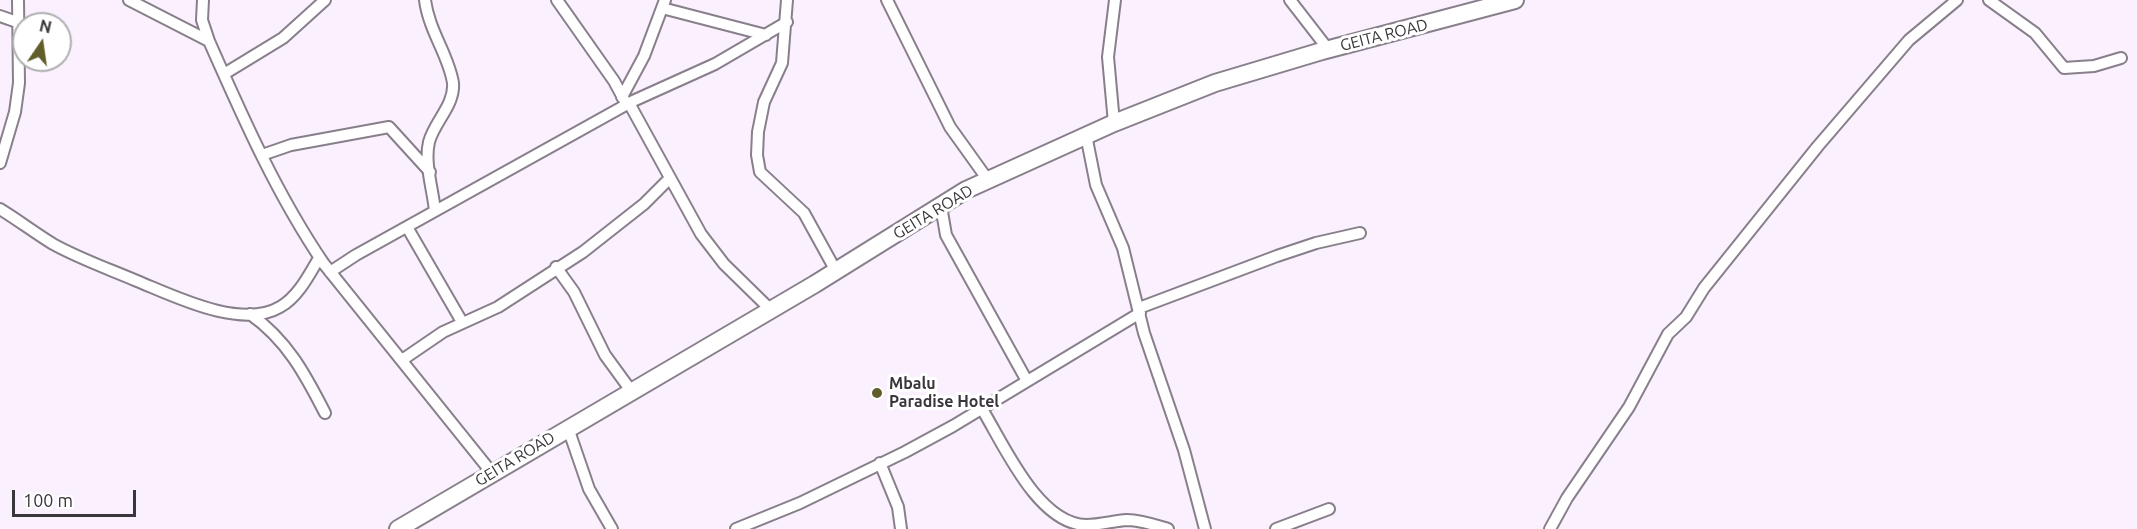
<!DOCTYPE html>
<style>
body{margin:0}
#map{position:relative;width:2137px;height:529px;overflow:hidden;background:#faf0fe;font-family:Ubuntu,sans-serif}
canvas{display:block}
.north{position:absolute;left:12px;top:12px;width:60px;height:60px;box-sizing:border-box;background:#fff;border:2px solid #b0afb1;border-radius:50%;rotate:13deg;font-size:16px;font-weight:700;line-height:24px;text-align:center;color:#3a363b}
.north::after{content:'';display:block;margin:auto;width:21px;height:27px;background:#615e2b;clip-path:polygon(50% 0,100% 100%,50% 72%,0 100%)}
.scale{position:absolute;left:12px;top:490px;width:124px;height:27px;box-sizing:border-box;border:3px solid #3a363b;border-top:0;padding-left:8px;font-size:18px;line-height:21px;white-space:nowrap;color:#3a363b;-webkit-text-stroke:4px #fff;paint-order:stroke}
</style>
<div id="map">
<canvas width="2137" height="529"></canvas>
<div class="north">N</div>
<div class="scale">100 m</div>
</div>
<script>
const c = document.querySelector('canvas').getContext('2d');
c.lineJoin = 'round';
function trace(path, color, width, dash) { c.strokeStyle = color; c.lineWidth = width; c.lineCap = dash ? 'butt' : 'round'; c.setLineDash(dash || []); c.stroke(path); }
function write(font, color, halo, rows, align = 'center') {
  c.font = font + ' Ubuntu,sans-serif'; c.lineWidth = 6; c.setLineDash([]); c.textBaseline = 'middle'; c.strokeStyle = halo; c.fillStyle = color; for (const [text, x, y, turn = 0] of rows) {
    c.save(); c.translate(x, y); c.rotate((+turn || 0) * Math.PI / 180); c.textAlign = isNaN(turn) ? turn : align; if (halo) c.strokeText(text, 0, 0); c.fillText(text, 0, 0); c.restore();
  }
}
const minor = new Path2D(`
 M129 0 209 41
 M203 0 202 20 209 41C243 118 277 195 324 264L492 473
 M425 0C429 31 449 56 453 83 455 105 434 122 429 142 424 163 433 190 435 211
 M557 0 614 81 627 105
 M787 0 782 63 764 102 758 132 757 155 760 172 804 213 836 271
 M887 0 950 127 988 180
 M1290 0 1328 49
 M1989 0 2035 33 2064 68 2094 66 2121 58
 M662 8 766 35
 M0 16 17 22
 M224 74 283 38 325 0
 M622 97 644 56 665 0
 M629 103 701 234 724 264 771 310
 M1114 123 1108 57 1115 0
 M1086 135 1096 185 1123 248 1144 333 1184 450 1205 529
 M262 155 291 145 389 127 430 172
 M0 163 15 112 19 83 18 0
 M941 206 946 235 1027 381
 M0 209C18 220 35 233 53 244 80 259 109 269 137 281 174 296 241 330 280 307 298 297 309 275 319 258
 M407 227 462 322
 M556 267 574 292 605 355 632 392
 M330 272 356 255 633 101 715 64 787 22
 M1139 308 1277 256 1316 243 1360 233
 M250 314C287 340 305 374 325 413
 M402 360 443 332 498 307 583 252 644 204 670 178
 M982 409C1004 445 1038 524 1086 525 1100 525 1113 521 1127 520 1141 520 1155 525 1168 529
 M568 428 589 489 612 529
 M880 463 898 507 901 529
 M736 529 800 503 905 452 953 426 1140 313
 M1276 529 1329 509
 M1550 529 1567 498 1629 407 1668 334 1686 317 1704 288 1818 146 1909 40 1957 0`);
const trunk = new Path2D(`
 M398 529 815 284 966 190 1114 123 1215 83 1322 51 1515 0`);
trace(minor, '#887f8b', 14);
trace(trunk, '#887f8b', 20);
trace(minor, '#fff', 10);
trace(trunk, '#fff', 16);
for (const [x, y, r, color] of [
 [877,393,6,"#615e2b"]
]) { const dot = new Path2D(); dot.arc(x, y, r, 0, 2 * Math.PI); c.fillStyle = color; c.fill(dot); trace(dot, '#fff', 2); }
write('16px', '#3a363b', '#fff', [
 ["GEITA ROAD",1384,35,-14],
 ["GEITA ROAD",933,212,-31],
 ["GEITA ROAD",515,459,-31]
]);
write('bold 16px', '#3a363b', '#fff', [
 ["Mbalu",889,384],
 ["Paradise Hotel",889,402]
], 'left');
</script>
